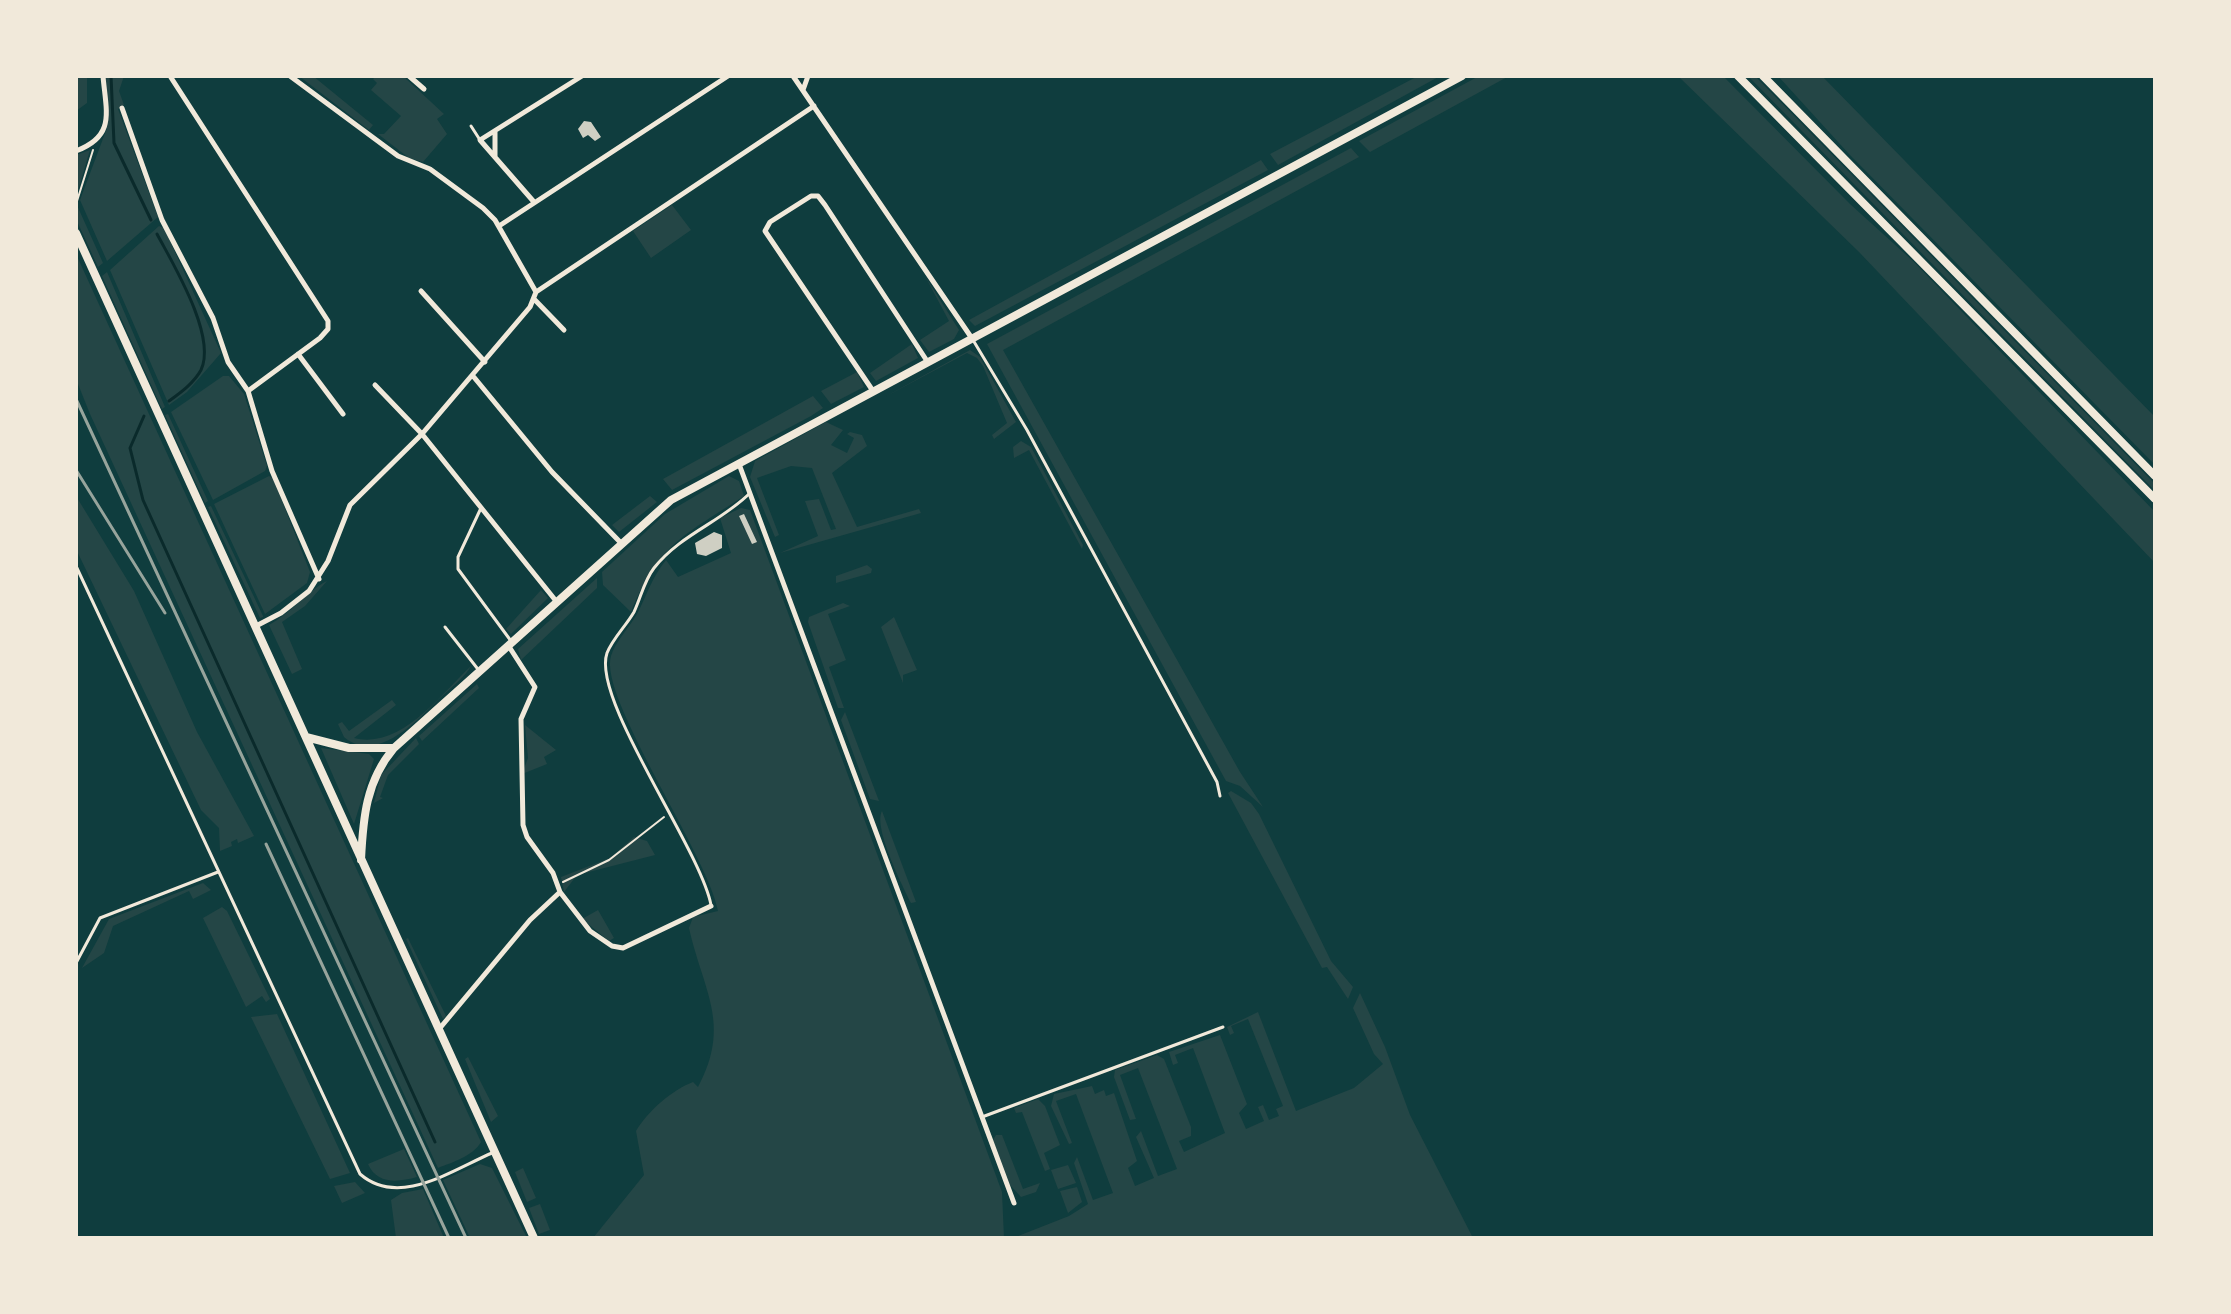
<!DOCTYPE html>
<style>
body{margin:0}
#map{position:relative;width:2231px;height:1314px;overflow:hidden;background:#0f3d3e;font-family:Lora,serif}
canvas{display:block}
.frame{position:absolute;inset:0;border:78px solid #f1e9da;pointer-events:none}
</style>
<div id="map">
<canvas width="2231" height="1314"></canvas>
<div class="frame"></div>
</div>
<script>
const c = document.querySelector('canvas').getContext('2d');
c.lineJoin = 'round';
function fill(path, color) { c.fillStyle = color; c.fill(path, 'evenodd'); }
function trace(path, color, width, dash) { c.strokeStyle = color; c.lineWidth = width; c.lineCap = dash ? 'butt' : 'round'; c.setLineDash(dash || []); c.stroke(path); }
fill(new Path2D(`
 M76 76H87V103L76 111Z
 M105 76H124L119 91 124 105 118 109 158 217 107 261 80 200 107 128Z
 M299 76H313L373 125 369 130Z
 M376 76H403L444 114 437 119 447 134 423 162 409 158 378 134H384L401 116 371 90 377 83 373 79Z
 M1418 76H1440L1278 165 1270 154Z
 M1479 76H1509L1370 152 1359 141Z
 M1678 76H1723L1850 204 1914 262 2155 512V563L1859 252Z
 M1748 76H1755L2155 484V491Z
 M1778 76H1822L2155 417V465L1849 154Z
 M1351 148 1359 157 1003 350 1240 772 1263 807 1240 786 1226 781 987 344Z
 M90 150 77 194 76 155Z
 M1261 160 1268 170 975 326 969 320Z
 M76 203 103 263 98 267 76 219Z
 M672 205 691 230 651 258 633 231Z
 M159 226 164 228 221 353 187 392 169 405 110 270Z
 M76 254 481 1142C473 1156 453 1162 438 1168L90 414 76 379Z
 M107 272 165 407 162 409 102 276Z
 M925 276 959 330 954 339 929 352 920 340 949 321Z
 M912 344 918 358 876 381 870 373Z
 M970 350 980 357 1016 422 994 439 992 435 1007 423 983 366 977 358 967 353 881 399Z
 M857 372 864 387 831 404 821 391Z
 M223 376H229L244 394 267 466 265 471 213 500 171 412Z
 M813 396 823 408 811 416 672 490 663 479Z
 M168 414 208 501 205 503 165 415Z
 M826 422 843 430 831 445 847 453 854 438 847 434 850 432 862 435 867 446 832 473 857 527 919 509 921 513 780 553 818 536 805 501 819 499 831 530 836 529 812 468 791 466 757 478 779 535 775 537 750 477 755 461Z
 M1021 441 1031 447 1083 545 1082 549 1029 450 1014 458 1013 447Z
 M269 476 273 478 310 572 307 583 265 614 214 504Z
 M729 476 739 481 744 496C685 535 659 543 631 612L603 585 602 572 665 514Z
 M76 496 134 591 197 732 254 836 238 843 237 839 231 842 232 846 220 851 219 828 201 810 76 549Z
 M650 496 657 502 619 532 612 525Z
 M211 506 263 616V617L260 618 208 507Z
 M741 508 750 510 1002 1192 1004 1238H593L644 1175 636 1131C648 1111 672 1090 693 1082L698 1087C732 1024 703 991 689 928L693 917 718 911C708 855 598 697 611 656 615 642 629 628 637 614 647 595 652 577 666 560L678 577 731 553 720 518Z
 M867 565 872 569 871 573 836 583V576Z
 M597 578V588L521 660 518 649Z
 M327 581 305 606 282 622 302 669 292 674 269 625C291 613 311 588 327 581Z
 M541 590 548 598 511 634 506 629Z
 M843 603 850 606 828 614 846 660 829 667 844 708H838L808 622 809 617Z
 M894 617 917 670 903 675V683L881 627Z
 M471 666C466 676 451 688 441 697 419 719 377 765 344 737L338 724 342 722 349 731 392 700 396 705 354 738C401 750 441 694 471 666Z
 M477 684 479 688 422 741 419 736Z
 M845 712 879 801 870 799 841 720Z
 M525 725 556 750 544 757 547 764 522 774 528 758Z
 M416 738 419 744 388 775 380 797 383 798 374 803 381 775Z
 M321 748 369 754 374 759 354 824Z
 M1231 791 1251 803 1259 814 1331 961 1353 987 1348 999 1327 967 1322 968 1228 793Z
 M882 811 916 902 911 903C902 885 873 827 882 811Z
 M634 837 647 841 655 855 577 875 564 892 561 877 610 858Z
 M203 883 211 890 193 899 189 891 113 926 104 953 82 968 109 919Z
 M222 907 227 911 270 999 266 1002 262 996 246 1007 203 918Z
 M598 910 614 938 609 941 582 919Z
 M408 938 446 1016 443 1019 406 939Z
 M1360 993 1385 1047 1410 1115 1473 1238H1013L1069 1216 1088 1204 1074 1163 1077 1157 1093 1200 1113 1193 1076 1094 1056 1101 1072 1143 1069 1144 1051 1106 1054 1094 1092 1086 1095 1094 1104 1090 1106 1096 1114 1093 1137 1161 1128 1168 1135 1186 1154 1178 1136 1137 1141 1131 1158 1176 1177 1169 1138 1068 1120 1075 1136 1119 1130 1120 1114 1077 1115 1070 1157 1055 1164 1059 1191 1127V1136L1179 1141 1184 1152 1225 1133 1193 1048 1175 1055 1178 1063 1173 1065 1169 1052 1220 1035 1247 1104 1239 1113 1246 1129 1264 1121 1258 1107 1263 1105 1269 1120 1279 1116 1276 1109 1283 1106 1248 1019 1231 1026 1234 1033 1230 1035 1227 1027 1258 1012 1296 1111 1354 1088 1383 1064 1374 1054 1353 1008Z
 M277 1014 350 1173 330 1179 251 1017Z
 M468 1057 498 1116 491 1122 465 1059Z
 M1038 1099 1045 1106 1060 1145 1044 1153 1050 1169 1045 1171 1022 1112 1016 1113 1014 1108Z
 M996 1135H1002L1023 1189 1040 1183 1036 1192 1021 1197 1010 1185 993 1140Z
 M404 1149 417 1177C399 1182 377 1185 368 1164Z
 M480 1164 492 1168 527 1238H470L443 1180Z
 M1068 1165 1076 1183 1058 1189 1051 1170Z
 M523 1168 536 1198 527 1202 515 1172Z
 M355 1182 365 1193 342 1203 334 1186Z
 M1077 1187 1082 1202 1068 1213 1060 1191Z
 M423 1189 444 1238H396L391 1200 402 1193Z
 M540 1204 550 1230 539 1234 529 1208Z`), '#244646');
trace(new Path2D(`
 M111 76 114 143 151 220
 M157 234C173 264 217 336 201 370 194 383 180 393 169 401
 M144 416 130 448 143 500 435 1142`), '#0a2a2b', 3);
fill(new Path2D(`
 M584 121 591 122 601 137 595 141 588 135 583 138 578 129Z
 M744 514 757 542 752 544 739 516Z
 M714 532 722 535V548L706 556 697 554 695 543Z`), '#cfcfc3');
trace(new Path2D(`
 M77 201 93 150
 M563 882 609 860 664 817`), '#f1e9da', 2);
trace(new Path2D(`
 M471 126 480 140
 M973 340 1027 430 1217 782 1220 796
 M481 508 458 557V569L511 641
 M76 566 360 1174C399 1208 452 1170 492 1153
 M445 627 477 668
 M711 905C700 848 591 699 607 653 613 638 626 626 634 612 641 597 644 581 654 568 681 534 721 522 750 493
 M76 963 100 918 218 872
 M982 1117 1223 1027`), '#f1e9da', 3);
trace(new Path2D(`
 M170 76 328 321V329L320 338 248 391
 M290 76 398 156 430 169 483 208 495 220 536 292
 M409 76 424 89
 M793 76 971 337
 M803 90 808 76
 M122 108 162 220 213 318 228 362 248 391 272 471 319 579
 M495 131V156
 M76 151C116 136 106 112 103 76
 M534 202 480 140 582 76
 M499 226 728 76
 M421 291 485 362
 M536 292 814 106
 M534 299 564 330
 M298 354 343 414
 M473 376 552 472 620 542
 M375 385 422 434 556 601
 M873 391 765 231 770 222 811 196H818L825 205 927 361
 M739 464 1014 1203
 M256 626 281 613 309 591 328 561 350 505 422 434 530 307 536 292
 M508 645 535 687 521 719 523 825 527 837 553 873 560 892 590 931 612 946 623 948 711 906
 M440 1028 530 920 560 892`), '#f1e9da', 5);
trace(new Path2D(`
 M1738 76 2155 499
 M1763 76 2155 476
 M76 233 534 1238
 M306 737 349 748H393
 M361 860C363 818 366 781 394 748L671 500 1462 76`), '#f1e9da', 8);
trace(new Path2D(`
 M76 399 466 1238
 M76 470 165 613
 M266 844 449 1238`), '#97a49c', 3);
</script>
